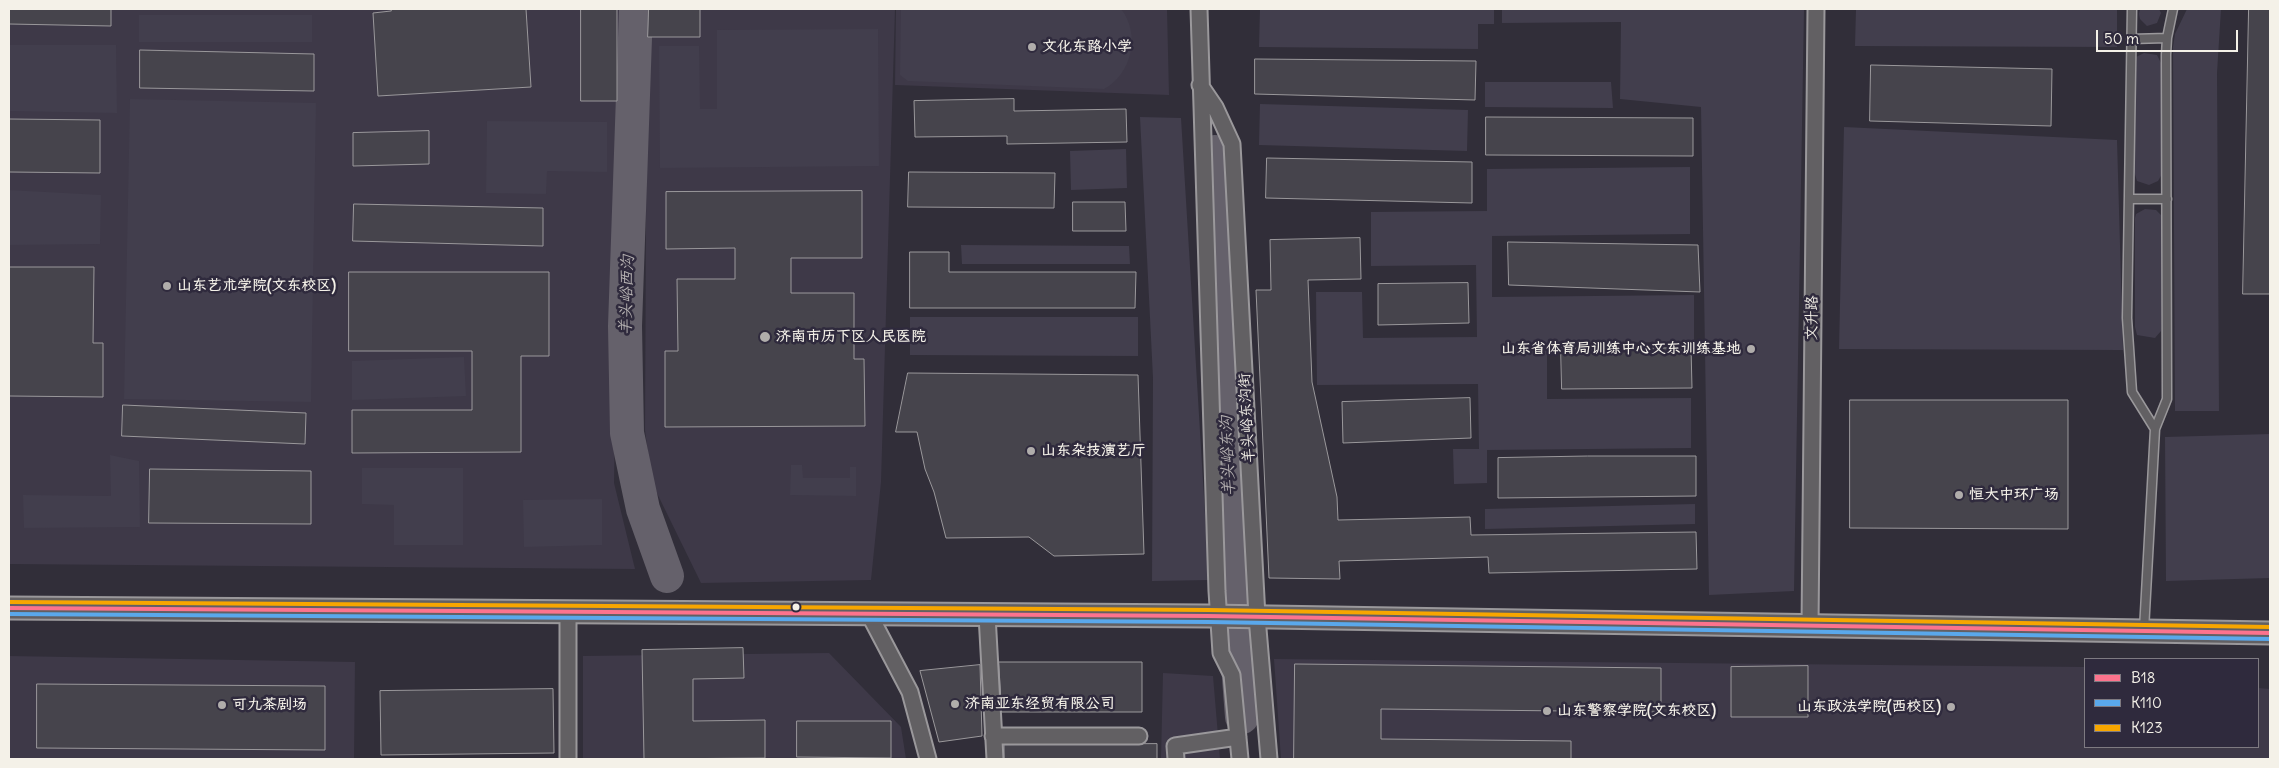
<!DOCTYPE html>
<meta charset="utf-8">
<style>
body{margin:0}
#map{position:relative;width:2279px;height:768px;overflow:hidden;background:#312e39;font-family:Delius,sans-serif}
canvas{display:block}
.frame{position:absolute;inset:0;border:10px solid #f4f1e8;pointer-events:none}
.legend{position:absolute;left:2084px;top:658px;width:175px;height:90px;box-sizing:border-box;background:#2f2a3d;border:1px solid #7e7a81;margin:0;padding:6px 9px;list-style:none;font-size:15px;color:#f4f1e8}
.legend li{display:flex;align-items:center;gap:10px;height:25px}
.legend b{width:25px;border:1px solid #7e7a81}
.scale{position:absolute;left:2096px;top:30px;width:142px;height:22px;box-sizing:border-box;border:2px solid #f4f1e8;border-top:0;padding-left:6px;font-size:15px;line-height:18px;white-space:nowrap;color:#f4f1e8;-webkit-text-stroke:4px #2f2a3d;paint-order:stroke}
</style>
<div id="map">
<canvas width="2279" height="768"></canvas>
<div class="frame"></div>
<ul class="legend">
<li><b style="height:6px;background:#fc738d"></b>B18</li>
<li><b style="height:6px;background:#5aa8eb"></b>K110</li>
<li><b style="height:6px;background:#f7a600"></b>K123</li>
</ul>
<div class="scale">50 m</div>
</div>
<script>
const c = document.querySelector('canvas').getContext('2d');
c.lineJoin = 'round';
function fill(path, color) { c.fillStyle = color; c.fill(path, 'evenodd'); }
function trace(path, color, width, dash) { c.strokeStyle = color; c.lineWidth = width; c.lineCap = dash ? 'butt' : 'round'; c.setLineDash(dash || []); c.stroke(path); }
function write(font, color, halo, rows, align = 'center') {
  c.font = font + ' Delius,"LXGW WenKai TC",sans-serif'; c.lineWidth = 5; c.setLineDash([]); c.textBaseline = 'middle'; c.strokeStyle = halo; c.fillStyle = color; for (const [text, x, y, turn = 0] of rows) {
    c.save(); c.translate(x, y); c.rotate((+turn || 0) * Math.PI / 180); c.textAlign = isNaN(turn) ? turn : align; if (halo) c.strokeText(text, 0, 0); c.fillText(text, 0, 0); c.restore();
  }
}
fill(new Path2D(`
 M9 9H621L614 483 635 569 9 564Z
 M647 9H895L881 482 871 580 701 583 652 483 645 430Z
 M896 9H1167L1169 95 895 85Z
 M829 653 901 727 906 759H583V656Z
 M9 656 355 662 354 759H9Z
 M1274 659 2085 667V747H2258V688L2270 689V759H1281Z
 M1163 673 1213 676 1220 759H1161Z`), '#3e3948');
fill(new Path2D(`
 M901 9H1121C1141 34 1132 74 1104 89L908 81 900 75Z
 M1260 9H1494V24H1478V49L1259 47Z
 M1502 9H1804L1794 591 1709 595 1701 107 1620 99 1621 22 1502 23Z
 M1856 9H2117V47L1855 46Z
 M2140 9H2159L2161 13 2157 23 2147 26 2140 19 2139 14Z
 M2187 9H2221L2217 73 2219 411H2175L2173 47 2175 34Z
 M139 15H312V42H139Z
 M878 29 879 166 660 168 659 46H699L700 109H717V30Z
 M9 45H116L117 113 9 111Z
 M2144 53 2157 55 2161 63 2162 174 2158 181 2149 185 2137 181 2134 171V64L2136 57Z
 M1485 82H1611L1613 108 1485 107Z
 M130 99 316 103 311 402 124 399Z
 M1260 104 1468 110 1467 151 1259 145Z
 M1140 117 1181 118 1209 580 1152 581 1153 378Z
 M487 121 607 122V172L547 171 546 194 486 193Z
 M1844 127 2117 140 2123 350 1839 349Z
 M1126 149 1127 188 1071 190 1070 151Z
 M1690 167V234L1492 236V297L1694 295V342L1547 343V399L1691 398V448L1487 450V483L1454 484 1453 449H1479L1478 384 1317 385 1316 292H1362L1363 338 1477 337 1476 265 1371 266V212L1487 211V169Z
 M9 190 101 195 100 244 9 245Z
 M2145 209 2156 210 2162 216 2161 331 2155 338 2137 335 2135 327V218L2136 214Z
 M961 245 1129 246 1130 264H962Z
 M910 317H1138V356L910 355Z
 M464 357 466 396 352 400V361Z
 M2270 434V578L2166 581 2165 437Z
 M110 455 139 461 140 527 24 528 23 495 111 496Z
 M791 465H802L803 478H850V467H856V496L790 495Z
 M362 468H463V545H394V505L362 504Z
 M602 499V545L524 547 523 500Z
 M1695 504V524L1485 529V509Z`), '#423e4d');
trace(new Path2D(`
 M636 9 625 326 627 433 643 509 667 576
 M1215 152 1236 639 1242 717`), '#65616b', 34);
const building = new Path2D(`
 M9 9H111V26L9 24Z
 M391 9H526L531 87 378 96 373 13 391 11Z
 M581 9H617V101H581Z
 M649 9H700V37H648Z
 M2249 9H2270V294H2243Z
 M140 50 314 54V91L140 88Z
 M1255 59 1476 61 1475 100 1255 94Z
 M1871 65 2052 69 2051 126 1870 121Z
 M1014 99V111L1126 109 1127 142 1007 144V136L915 137 914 101Z
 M1486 117 1693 118V156L1486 155Z
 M9 119 100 120V173L9 172Z
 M429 131V164L353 166V133Z
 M1267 158 1472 162V203L1266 198Z
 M909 172 1055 173 1054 208 908 207Z
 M862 191V258H791V293H854V359H864L865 426 665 427V351H678L677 279H735V248L666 249V192Z
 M1073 202H1125L1126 231H1073Z
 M354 204 543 208V246L353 241Z
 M1360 238 1361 279 1308 280 1312 382 1337 497 1338 520 1470 517 1471 535 1696 532 1697 569 1489 573 1488 557 1339 561 1340 579 1269 578 1256 290H1271L1270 240Z
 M1508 242 1698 245 1700 292 1509 285Z
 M910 252H949V272H1136L1135 308H910Z
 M9 267H94L93 343H103V397L9 396Z
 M349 272H549V356H521V452L352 453V410H472V351H349Z
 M1468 283 1469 323 1378 325V284Z
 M1561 348H1691L1692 388 1562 389Z
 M908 373 1138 375 1144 554 1054 556 1029 537 946 538 934 492 925 469 917 432H896Z
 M1470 398 1471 438 1343 443 1342 402Z
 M1850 400H2068V529L1850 528Z
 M123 405 306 413 305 444 122 436Z
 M1588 456H1696V496L1498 498V458Z
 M150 469 311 471V524L149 523Z
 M743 648 744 678 693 679V721L765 720V758L644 759 642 650Z
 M999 662H1142V712H1002Z
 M1295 664 1661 668V712L1381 709V739L1571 741V759H1294Z
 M980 665 982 736 939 742 920 671Z
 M1808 666V717H1731V667Z
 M37 684 325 686V750L37 748Z
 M553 689 554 753 381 755 380 691Z
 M797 721H891V758L797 757Z
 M1157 744V759H1004V745Z`);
fill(building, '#46444c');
trace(building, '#9a989b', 1);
const service = new Path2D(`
 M2132 9 2127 318 2132 392 2155 429
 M2131 39 2167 38
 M2129 199H2167
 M2144 630 2155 429 2167 399 2166 55 2167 38 2173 9`);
const minor = new Path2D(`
 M1199 9 1217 591 1221 653 1232 675 1240 759
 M1200 85 1215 107 1232 144 1257 617 1269 759
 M869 614 910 692 928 759
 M987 615 995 759
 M1810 626 1816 9
 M993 736H1139
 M568 759V612
 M1176 759 1175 746 1238 737`);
const secondary = new Path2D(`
 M9 608 1208 616 2270 633`);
trace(service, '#9a989b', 11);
trace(minor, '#9a989b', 19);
trace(secondary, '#9a989b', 25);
trace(service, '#626063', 8);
trace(minor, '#626063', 15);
trace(secondary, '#626063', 21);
trace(new Path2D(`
 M9 608 1208 616 2270 633`), '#fc738d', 4);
trace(new Path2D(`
 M9 614 1208 622 2270 639`), '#5aa8eb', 4);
trace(new Path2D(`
 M9 602 1208 610 2270 627`), '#f7a600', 4);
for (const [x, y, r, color] of [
 [1032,47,5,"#b0adab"],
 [167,286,5,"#b0adab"],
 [765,337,6,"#b0adab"],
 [1751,349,5,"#b0adab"],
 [1031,451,5,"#b0adab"],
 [1959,495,5,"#b0adab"],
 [796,607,4.5,"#f4f1e8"],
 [955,704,5,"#b0adab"],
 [222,705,5,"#b0adab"],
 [1951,707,5,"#b0adab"],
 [1547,711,5,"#b0adab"]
]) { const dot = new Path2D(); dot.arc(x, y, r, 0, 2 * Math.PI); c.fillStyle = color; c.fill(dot); trace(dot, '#2f2a3d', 2); }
write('bold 15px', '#f4f1e8', '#2f2a3d', [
 ["文化东路小学",1042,47],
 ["山东艺术学院(文东校区)",177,286],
 ["济南市历下区人民医院",776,337],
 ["山东省体育局训练中心文东训练基地",1741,349,"right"],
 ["山东杂技演艺厅",1041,451],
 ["恒大中环广场",1969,495],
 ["济南亚东经贸有限公司",965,704],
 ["可九茶剧场",232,705],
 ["山东政法学院(西校区)",1941,707,"right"],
 ["山东警察学院(文东校区)",1557,711]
], 'left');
write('15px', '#f4f1e8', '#2f2a3d', [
 ["文升路",1812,318,-89],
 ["羊头峪东沟街",1247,418,-93]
]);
write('italic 16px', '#b6b2b2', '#2f2a3d', [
 ["羊头峪西沟",627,295,-88],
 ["羊头峪东沟",1228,456,-92]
]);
</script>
